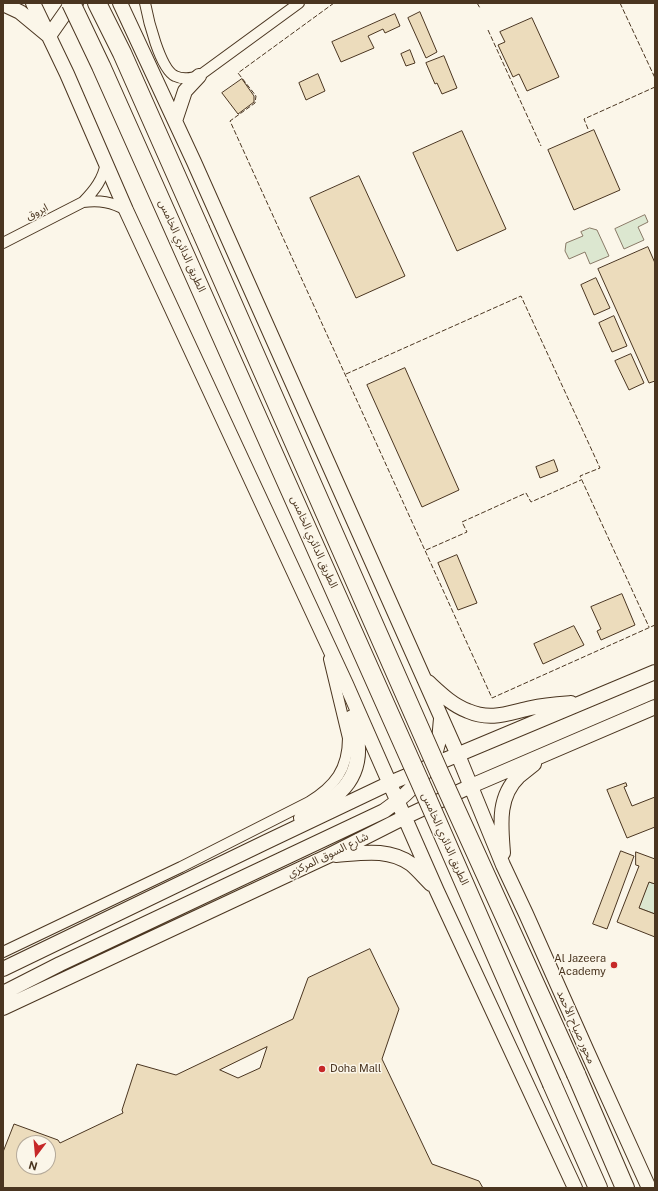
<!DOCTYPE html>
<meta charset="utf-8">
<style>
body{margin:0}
#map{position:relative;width:658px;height:1191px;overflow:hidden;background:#fbf6e9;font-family:"Public Sans",sans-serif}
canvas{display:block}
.frame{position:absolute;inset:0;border:4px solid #4a3520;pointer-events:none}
.north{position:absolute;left:16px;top:1135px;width:40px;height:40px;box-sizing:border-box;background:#fbf6e9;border:1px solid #b4a999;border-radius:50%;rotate:196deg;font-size:11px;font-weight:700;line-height:16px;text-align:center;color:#4a3520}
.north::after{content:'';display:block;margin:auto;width:14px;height:18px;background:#c62828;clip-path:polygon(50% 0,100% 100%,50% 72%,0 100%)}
</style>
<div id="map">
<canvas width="658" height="1191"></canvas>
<div class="frame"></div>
<div class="north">N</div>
</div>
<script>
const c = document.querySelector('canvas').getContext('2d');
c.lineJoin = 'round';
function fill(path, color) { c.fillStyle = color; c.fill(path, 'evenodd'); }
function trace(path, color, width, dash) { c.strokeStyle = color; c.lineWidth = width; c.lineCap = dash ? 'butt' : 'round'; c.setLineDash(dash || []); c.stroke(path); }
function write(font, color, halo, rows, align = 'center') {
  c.font = font + ' "Public Sans","Noto Sans Arabic",sans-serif'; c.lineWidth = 3; c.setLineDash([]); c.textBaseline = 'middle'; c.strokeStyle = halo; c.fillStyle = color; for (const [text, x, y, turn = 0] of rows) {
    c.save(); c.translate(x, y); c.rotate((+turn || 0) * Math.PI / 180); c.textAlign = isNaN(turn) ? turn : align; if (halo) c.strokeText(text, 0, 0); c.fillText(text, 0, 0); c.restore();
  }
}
const green = new Path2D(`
 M645 215 648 222 638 227 644 240 624 249 615 229Z
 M590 228 597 230 609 256 590 264 585 252 569 259 565 251 566 243 583 236 581 232Z
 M649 882 655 884V914L639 908Z`);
fill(green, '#dce7d0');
trace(green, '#887966', 1);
const building = new Path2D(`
 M420 12 437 52 426 58 408 18Z
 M395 14 400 26 385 33 383 29 368 36 374 48 341 62 332 42Z
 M532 18 559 77 527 91 519 74 513 77 498 45 505 42 500 32Z
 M410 50 415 63 406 66 401 54Z
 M444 56 457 88 442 94 437 83 435 84 426 63Z
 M318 74 325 91 306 100 299 83Z
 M242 79 254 96V102L238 114 222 93Z
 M594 130 620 190 574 210 548 150Z
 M462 131 506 229 457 251 413 153Z
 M359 176 405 276 356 298 310 198Z
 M648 247 655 263V381L649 383 598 269Z
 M596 278 610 308 594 315 581 285Z
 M614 316 627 346 612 352 599 323Z
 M631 354 644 383 629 390 615 361Z
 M405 368 459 490 422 507 367 385Z
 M554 460 558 471 540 478 536 467Z
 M457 555 477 603 458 610 438 563Z
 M622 594 635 625 601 640 597 631 601 629 591 607Z
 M574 626 584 645 543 664 534 644Z
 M626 783 627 786 624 787 632 806 655 797V827L627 838 607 790Z
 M621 851 634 856 607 929 593 924Z
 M636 852 655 859V884L649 882 639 908 655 914V937L617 922 639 866 636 865Z
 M370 949 399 1009 382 1059 432 1164 479 1181 483 1188H3V1152L14 1124 58 1140 60 1143 123 1113 122 1110 137 1064 176 1075 293 1019 308 978ZM267 1047 260 1068 238 1078 220 1070ZM24 1143H48V1167H24Z`);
fill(building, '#ecdcbc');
trace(building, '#4a3520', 1);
const street = new Path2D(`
 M145 3C148 19 160 69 175 76 183 80 191 78 199 76L299 3
 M83 202C100 200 112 202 126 210
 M3 243 83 202C95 190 103 179 106 163
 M3 952 181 867 309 802C335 786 348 769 348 738L329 659`);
const secondary = new Path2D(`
 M33 3 67 74 126 210 346 684 437 891 575 1188
 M120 3 194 162 458 755 503 865 526 914 587 1051 649 1188
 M3 4 20 12 49 36 70 6 76 3
 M175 121 185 91 199 76
 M428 682C440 693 452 705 468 711 491 721 508 713 531 708 544 705 558 704 571 703
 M301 818C314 809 329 802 340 792 362 771 361 743 352 717
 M503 853C501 826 497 797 519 776 524 772 529 768 534 764
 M336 855C363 853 388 848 411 864 418 870 424 877 431 884
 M3 969 266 842 390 783 655 672
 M3 993 60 964 384 811C407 795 432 773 438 744 440 736 440 727 441 719
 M3 1008 328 856 405 817 471 786 655 707`);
const highway = new Path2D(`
 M97 3 122 53 200 229
 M576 1074 625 1188
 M552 1084 598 1188`);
trace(street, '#4a3520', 12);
trace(secondary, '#4a3520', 16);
trace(highway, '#4a3520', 20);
trace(street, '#fbf6e9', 10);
trace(secondary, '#fbf6e9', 14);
trace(highway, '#fbf6e9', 18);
const highwayBridge = new Path2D(`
 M71 3 101 66 420 782 552 1084
 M200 229 439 772 576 1074`);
trace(highwayBridge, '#4a3520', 20, []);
trace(highwayBridge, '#fbf6e9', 18);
trace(new Path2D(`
 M334 3 238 73 256 96 255 103 230 121 492 698 655 625
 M477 3 480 8
 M620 3 655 78
 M488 30 541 146
 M588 129 584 119 655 87
 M346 374 521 296 600 468 580 476 649 627
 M426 550 467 532 462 522 526 493 531 502 581 480`), '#4a3520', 1, [5, 2]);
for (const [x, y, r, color] of [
 [614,965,4,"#c62828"],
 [322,1069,4,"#c62828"]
]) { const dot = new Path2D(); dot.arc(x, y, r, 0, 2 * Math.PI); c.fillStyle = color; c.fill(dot); trace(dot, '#fbf6e9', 1.5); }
write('11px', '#4a3520', '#fbf6e9', [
 ["ابروق",37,212,-27],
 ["الطريق الدائري الخامس",182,246,66],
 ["الطريق الدائري الخامس",314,542,66],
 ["الطريق الدائري الخامس",445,839,66],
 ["شارع السوق المركزي",328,855,-26],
 ["محور صباح الأحمد",576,1027,66]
]);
write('11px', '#4a3520', '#fbf6e9', [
 ["Al Jazeera",606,959],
 ["Academy",606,972],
 ["Doha Mall",330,1069,"left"]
], 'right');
</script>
